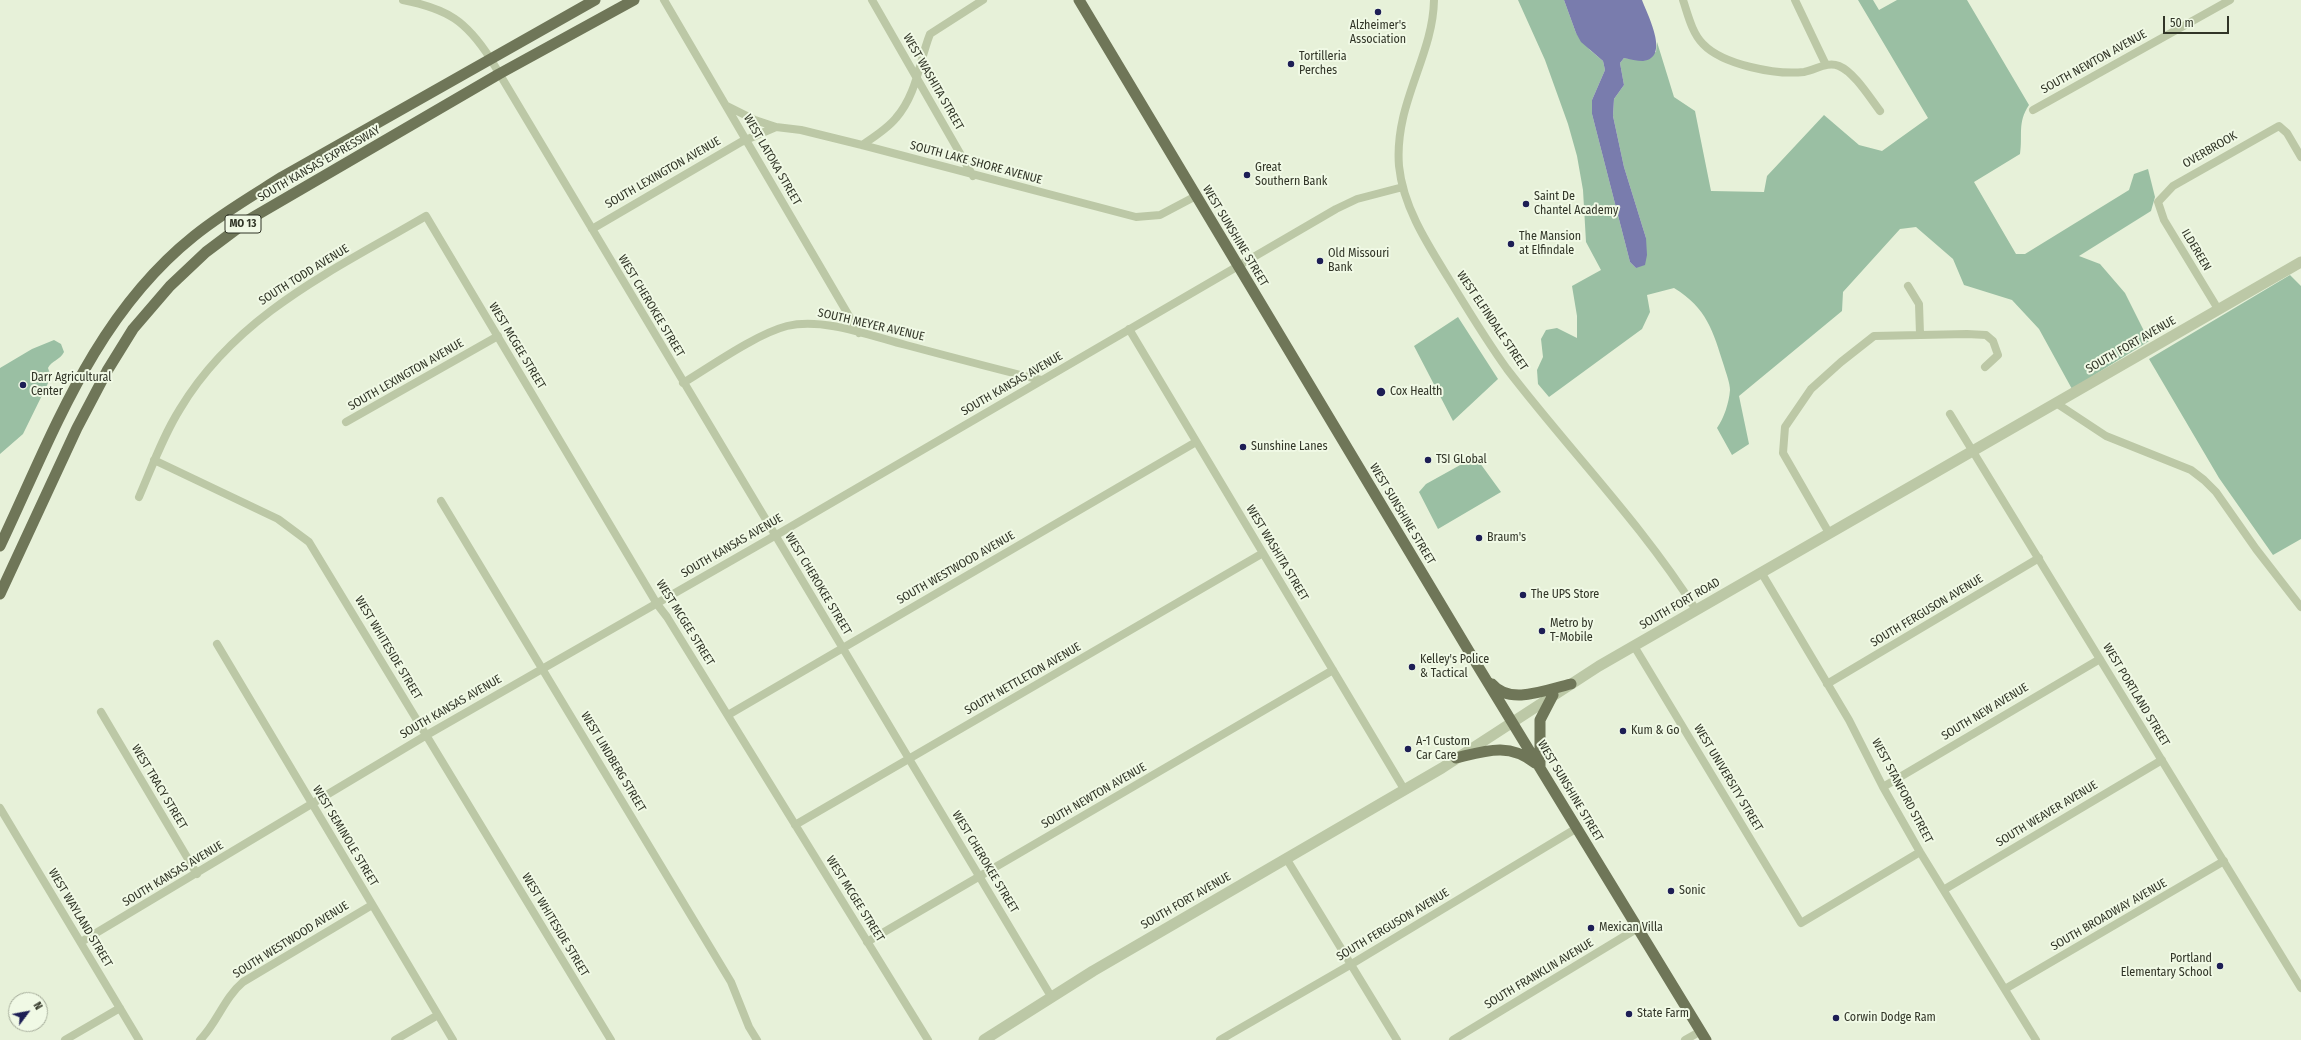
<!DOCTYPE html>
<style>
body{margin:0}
#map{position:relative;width:2301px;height:1040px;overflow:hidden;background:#e7f1d9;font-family:"Fira Sans Condensed",sans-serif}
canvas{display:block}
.north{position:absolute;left:8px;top:992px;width:40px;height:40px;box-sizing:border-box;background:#f0f9e5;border:1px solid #a4ab99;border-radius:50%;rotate:58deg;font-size:11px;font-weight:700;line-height:16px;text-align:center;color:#313527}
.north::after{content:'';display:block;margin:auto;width:14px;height:18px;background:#1d1e55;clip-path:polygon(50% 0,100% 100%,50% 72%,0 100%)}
.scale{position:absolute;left:2163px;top:16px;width:66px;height:18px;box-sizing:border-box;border:2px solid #313527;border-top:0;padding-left:5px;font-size:12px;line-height:14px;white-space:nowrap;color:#313527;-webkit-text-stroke:3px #f0f9e5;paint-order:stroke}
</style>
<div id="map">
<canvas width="2301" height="1040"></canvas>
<div class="north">N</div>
<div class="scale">50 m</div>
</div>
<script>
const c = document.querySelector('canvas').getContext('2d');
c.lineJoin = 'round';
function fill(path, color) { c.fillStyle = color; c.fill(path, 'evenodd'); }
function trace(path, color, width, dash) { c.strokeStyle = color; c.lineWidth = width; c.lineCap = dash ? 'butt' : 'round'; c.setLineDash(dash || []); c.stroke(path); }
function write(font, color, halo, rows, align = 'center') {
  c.font = font + ' "Fira Sans Condensed",sans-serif'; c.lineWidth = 4; c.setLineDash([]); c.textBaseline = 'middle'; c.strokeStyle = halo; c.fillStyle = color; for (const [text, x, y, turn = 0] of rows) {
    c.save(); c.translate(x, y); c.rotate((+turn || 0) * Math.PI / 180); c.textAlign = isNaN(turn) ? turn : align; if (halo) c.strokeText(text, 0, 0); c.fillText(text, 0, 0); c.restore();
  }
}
fill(new Path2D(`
 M1518 0H1564L1576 33 1590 50 1603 61 1605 70 1592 100V114L1630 262 1636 268 1646 238 1624 167 1613 116 1614 99 1624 85 1620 63 1624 58 1632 59 1656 52 1657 42 1674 97 1695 111 1711 191 1764 192 1767 176 1824 115 1859 145 1882 151 1928 118 1858 0H1873L1879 10 1897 0H1967L2029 105C2017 123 2023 135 2020 154L1974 182 2016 254H2025L2129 190 2134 174 2148 169 2155 197 2151 211 2079 256 2100 264 2125 293 2149 341 2072 389 2039 329 2012 300 1964 285 1953 259 1916 227 1900 229 1843 292 1842 311 1739 396 1749 444 1732 455 1717 428C1724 418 1729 403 1730 390 1730 383 1726 373 1724 366 1713 331 1707 308 1674 288L1647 295 1650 312 1642 329 1549 397 1538 384 1537 370 1543 357 1541 339 1546 330 1557 328 1577 338V316L1572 286 1601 270 1586 242 1583 190 1577 156 1568 124 1545 60Z
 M2290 275 2301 286V539L2273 555 2219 478 2149 359Z
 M1458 317 1498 379 1453 421 1414 346Z
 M54 340 61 344 64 352C60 360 51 361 48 368L51 377 23 434 0 454V368L32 349Z
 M1471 459H1477L1501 492 1438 529 1419 492 1426 484Z`), '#9abfa3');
fill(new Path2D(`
 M1564 0H1642C1647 14 1671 58 1643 61 1637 61 1630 59 1624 58L1620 63 1624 85 1614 99 1613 116 1624 167 1646 238 1647 255 1645 265 1636 268 1630 262 1592 114V100L1605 70 1603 61 1581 42 1576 33Z`), '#797cad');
trace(new Path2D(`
 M403 0C448 9 466 21 490 58L1052 998
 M664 0 859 333
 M872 0 973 176
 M1434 0C1433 57 1394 103 1399 166 1403 207 1428 245 1449 279 1468 310 1486 340 1507 369 1569 450 1642 524 1696 610
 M1683 0C1688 15 1692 33 1703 44 1723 65 1776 75 1804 72 1816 70 1827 61 1839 66 1854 72 1870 98 1880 111
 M1795 0 1826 65
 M727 106 755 120 776 127
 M2033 110 2230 0
 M862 145C874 137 887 129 896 118 917 94 919 62 930 34L983 0
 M592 229 741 142 776 127 801 130 862 145 1136 217 1160 215 1196 196
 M1908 286 1919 304 1920 334
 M2218 309 2164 220 2158 202 2173 186 2279 126 2287 133 2301 157
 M1129 329 1404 789
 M683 383C711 366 756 334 787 326 823 317 871 336 906 345 951 357 996 369 1041 380
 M2056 403 2106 436 2191 470 2204 480 2216 492 2256 549 2301 607
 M1950 414 2301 988
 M346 422 498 336
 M154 460 278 519 309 542 611 1040
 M139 497C152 467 163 436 180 409 237 314 334 270 426 216L657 604 667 617 928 1040
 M441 501 731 982 749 1027 757 1040
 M1829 533 1783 453 1785 427 1811 389 1841 362 1874 336 1967 334 1986 335 1993 341 1998 355 1985 367
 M1761 572 1849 720 1883 787 1920 852 2036 1040
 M217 644 453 1040
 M1634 646 1801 923 1920 852
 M1827 684 2039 558
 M101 712 197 874
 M728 715 1196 442
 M1883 787 2100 659
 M0 808 139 1040
 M795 825 1263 553
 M1286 858 1397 1040
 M1945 889 2162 760
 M81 942 425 736 785 530 1336 209 1357 199 1403 187
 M867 942 1333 670
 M2005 989 2224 861
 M65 1040 120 1008
 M200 1040C217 1023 224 998 243 982L372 905
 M395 1040 438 1015
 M1220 1040 1350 965 1577 828
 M1453 1040 1638 928
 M1685 1040 1701 1031`), '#bcc8a6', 8);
trace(new Path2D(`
 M984 1040 1093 971 1442 768 1599 666 2301 262`), '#bcc8a6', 11);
trace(new Path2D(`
 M1079 0 1479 668 1706 1040
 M0 546C53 434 94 316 194 236 221 214 252 196 282 177L595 0
 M0 594 77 428 107 371 133 329 170 286 206 252 250 219 499 74 634 0
 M1492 684C1510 706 1548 689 1571 684
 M1456 758C1485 751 1509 742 1535 763
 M1540 768V720L1553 695`), '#6f7658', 11);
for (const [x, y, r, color] of [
 [1378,12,4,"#1d1e55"],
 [1291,64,4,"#1d1e55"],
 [1247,175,4,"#1d1e55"],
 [1526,204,4,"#1d1e55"],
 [1511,244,4,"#1d1e55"],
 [1320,261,4,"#1d1e55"],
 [23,385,4,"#1d1e55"],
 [1381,392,5,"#1d1e55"],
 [1243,447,4,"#1d1e55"],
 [1428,460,4,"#1d1e55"],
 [1479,538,4,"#1d1e55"],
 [1523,595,4,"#1d1e55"],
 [1542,631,4,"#1d1e55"],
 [1412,667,4,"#1d1e55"],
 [1623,731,4,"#1d1e55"],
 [1408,749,4,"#1d1e55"],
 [1671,891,4,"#1d1e55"],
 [1591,928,4,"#1d1e55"],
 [2220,966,4,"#1d1e55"],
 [1629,1014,4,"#1d1e55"],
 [1836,1018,4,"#1d1e55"]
]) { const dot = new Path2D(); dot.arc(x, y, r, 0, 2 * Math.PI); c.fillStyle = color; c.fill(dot); trace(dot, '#f0f9e5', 1.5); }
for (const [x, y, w] of [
 [243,224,36]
]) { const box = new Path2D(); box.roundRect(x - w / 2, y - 9, w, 18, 3); c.fillStyle = '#f0f9e5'; c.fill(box); trace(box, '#313527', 1); }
write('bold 11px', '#313527', null, [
 ["MO 13",243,224]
]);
write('12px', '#313527', '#f0f9e5', [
 ["Alzheimer's",1378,26,"center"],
 ["Association",1378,40,"center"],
 ["Tortilleria",1299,57],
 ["Perches",1299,71],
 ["Great",1255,168],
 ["Southern Bank",1255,182],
 ["Saint De",1534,197],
 ["Chantel Academy",1534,211],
 ["The Mansion",1519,237],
 ["at Elfindale",1519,251],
 ["Old Missouri",1328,254],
 ["Bank",1328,268],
 ["Darr Agricultural",31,378],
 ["Center",31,392],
 ["Cox Health",1390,392],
 ["Sunshine Lanes",1251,447],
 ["TSI GLobal",1436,460],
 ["Braum's",1487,538],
 ["The UPS Store",1531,595],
 ["Metro by",1550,624],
 ["T-Mobile",1550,638],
 ["Kelley's Police",1420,660],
 ["& Tactical",1420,674],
 ["Kum & Go",1631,731],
 ["A-1 Custom",1416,742],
 ["Car Care",1416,756],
 ["Sonic",1679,891],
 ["Mexican Villa",1599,928],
 ["Portland",2212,959,"right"],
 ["Elementary School",2212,973,"right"],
 ["State Farm",1637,1014],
 ["Corwin Dodge Ram",1844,1018]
], 'left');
write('12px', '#313527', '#f0f9e5', [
 ["SOUTH NEWTON AVENUE",2094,62,-29],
 ["WEST WASHITA STREET",933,82,60],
 ["OVERBROOK",2210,150,-30],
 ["WEST LATOKA STREET",772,160,60],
 ["SOUTH LAKE SHORE AVENUE",976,163,15],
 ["SOUTH KANSAS EXPRESSWAY",319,164,-30],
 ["SOUTH LEXINGTON AVENUE",663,173,-30],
 ["WEST SUNSHINE STREET",1235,236,59],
 ["ILDEREEN",2196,250,59],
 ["SOUTH TODD AVENUE",304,275,-32],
 ["WEST CHEROKEE STREET",651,306,59],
 ["WEST ELFINDALE STREET",1492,321,56],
 ["SOUTH MEYER AVENUE",871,325,13],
 ["SOUTH FORT AVENUE",2131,345,-30],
 ["WEST MCGEE STREET",517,346,59],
 ["SOUTH LEXINGTON AVENUE",406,375,-30],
 ["SOUTH KANSAS AVENUE",1012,384,-30],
 ["WEST SUNSHINE STREET",1402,514,59],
 ["SOUTH KANSAS AVENUE",732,546,-30],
 ["WEST WASHITA STREET",1277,553,59],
 ["SOUTH WESTWOOD AVENUE",956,568,-30],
 ["WEST CHEROKEE STREET",818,584,59],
 ["SOUTH FORT ROAD",1680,604,-30],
 ["SOUTH FERGUSON AVENUE",1927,611,-31],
 ["WEST MCGEE STREET",685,623,58],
 ["WEST WHITESIDE STREET",388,648,59],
 ["SOUTH NETTLETON AVENUE",1023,679,-30],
 ["WEST PORTLAND STREET",2136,695,59],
 ["SOUTH KANSAS AVENUE",451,707,-30],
 ["SOUTH NEW AVENUE",1985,712,-31],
 ["WEST LINDBERG STREET",613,762,59],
 ["WEST UNIVERSITY STREET",1728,778,59],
 ["WEST TRACY STREET",159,787,59],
 ["WEST SUNSHINE STREET",1570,791,59],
 ["WEST STANFORD STREET",1902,791,62],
 ["SOUTH NEWTON AVENUE",1094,796,-30],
 ["SOUTH WEAVER AVENUE",2047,814,-31],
 ["WEST SEMINOLE STREET",345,836,59],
 ["WEST CHEROKEE STREET",985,862,59],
 ["SOUTH KANSAS AVENUE",173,874,-31],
 ["WEST MCGEE STREET",855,899,58],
 ["SOUTH FORT AVENUE",1186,901,-30],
 ["SOUTH BROADWAY AVENUE",2109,915,-30],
 ["WEST WAYLAND STREET",80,918,59],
 ["WEST WHITESIDE STREET",555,925,59],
 ["SOUTH FERGUSON AVENUE",1393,925,-31],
 ["SOUTH WESTWOOD AVENUE",291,940,-32],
 ["SOUTH FRANKLIN AVENUE",1539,974,-31]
]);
</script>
